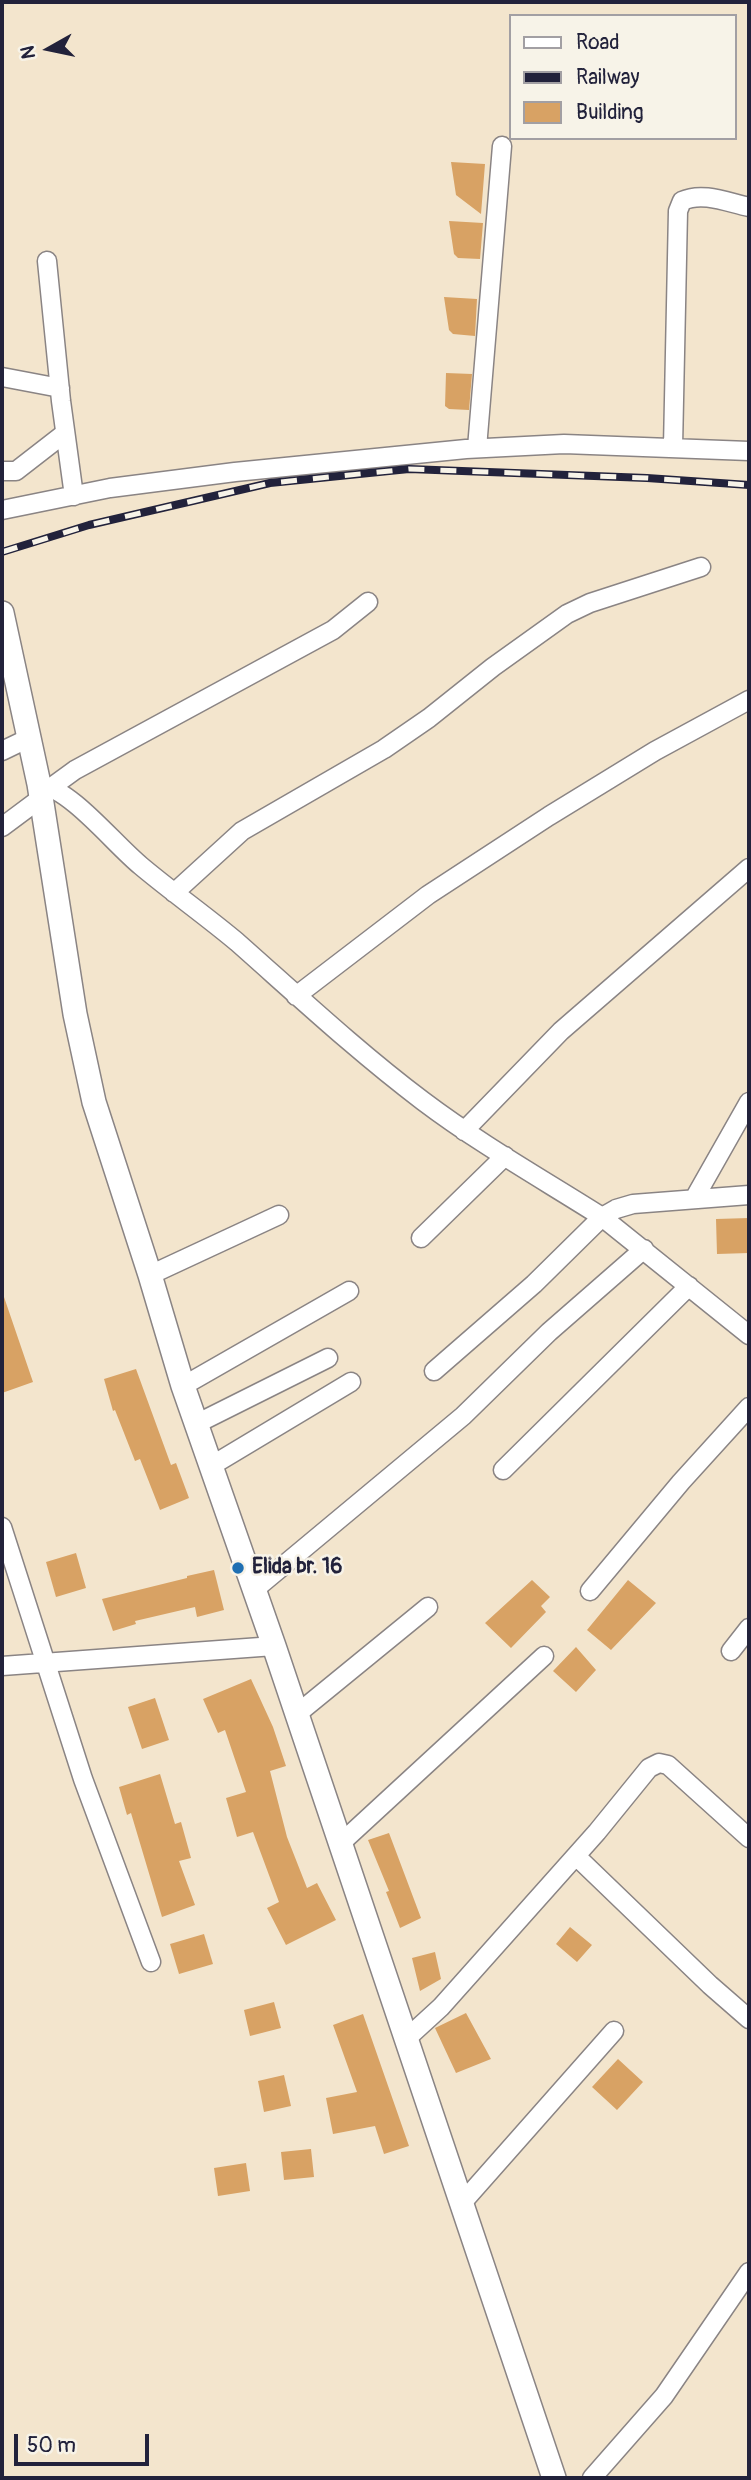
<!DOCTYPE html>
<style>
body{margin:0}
#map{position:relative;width:751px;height:2480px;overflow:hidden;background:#f3e5cd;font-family:Pangolin,sans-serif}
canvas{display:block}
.frame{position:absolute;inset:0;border:4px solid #22223b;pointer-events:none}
.legend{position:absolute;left:509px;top:14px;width:228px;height:126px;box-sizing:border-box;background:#f7f3e8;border:2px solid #a29fa3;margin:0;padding:9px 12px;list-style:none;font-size:21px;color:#22223b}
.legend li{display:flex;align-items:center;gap:14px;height:35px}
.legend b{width:35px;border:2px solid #a29fa3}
.north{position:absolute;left:14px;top:14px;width:70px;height:70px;-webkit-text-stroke:5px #f7f3e8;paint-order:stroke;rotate:261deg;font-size:19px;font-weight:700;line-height:28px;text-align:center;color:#22223b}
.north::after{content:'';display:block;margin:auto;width:24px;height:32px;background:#22223b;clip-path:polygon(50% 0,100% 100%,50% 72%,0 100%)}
.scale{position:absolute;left:14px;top:2434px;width:135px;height:32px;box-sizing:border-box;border:4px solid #22223b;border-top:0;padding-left:9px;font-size:21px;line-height:24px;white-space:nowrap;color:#22223b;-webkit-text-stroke:5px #f7f3e8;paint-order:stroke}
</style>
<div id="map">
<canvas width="751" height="2480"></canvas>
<div class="frame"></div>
<ul class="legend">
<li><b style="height:9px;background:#fff"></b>Road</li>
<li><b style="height:9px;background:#22223b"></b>Railway</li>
<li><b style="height:19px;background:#d8a264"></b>Building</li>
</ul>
<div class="north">N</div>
<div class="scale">50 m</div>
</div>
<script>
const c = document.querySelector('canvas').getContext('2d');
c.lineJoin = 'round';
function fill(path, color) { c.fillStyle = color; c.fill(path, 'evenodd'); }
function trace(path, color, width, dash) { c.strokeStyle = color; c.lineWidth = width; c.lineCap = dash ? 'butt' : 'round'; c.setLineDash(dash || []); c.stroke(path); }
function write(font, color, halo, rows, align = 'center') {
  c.font = font + ' Pangolin,sans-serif'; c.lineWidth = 5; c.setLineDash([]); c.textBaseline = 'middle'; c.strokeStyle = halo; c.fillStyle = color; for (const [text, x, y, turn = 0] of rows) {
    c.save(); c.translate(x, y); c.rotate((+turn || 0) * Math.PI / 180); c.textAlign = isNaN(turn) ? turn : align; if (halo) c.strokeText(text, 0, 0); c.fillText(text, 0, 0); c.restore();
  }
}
fill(new Path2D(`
 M451 162 485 164 481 214 456 195Z
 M449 221 483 223 480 259 458 258 454 254Z
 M444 297 477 299 475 336 453 334 449 330Z
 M446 373 472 374 469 410 449 409 445 406Z
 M749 1218V1253L717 1254 716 1219Z
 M2 1297H4L33 1382 2 1393Z
 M136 1369 171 1465 176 1463 189 1498 160 1510 140 1459 135 1461 115 1410 113 1411 104 1379Z
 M76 1553 86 1588 56 1597 46 1562Z
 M214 1570 224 1610 197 1617 195 1607 135 1621 136 1624 113 1631 102 1599 187 1578V1576Z
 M532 1580 550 1597 541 1606 546 1612 511 1648 485 1623Z
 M628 1580 656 1603 611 1650 587 1630Z
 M576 1647 596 1670 576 1692 553 1671Z
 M251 1679 273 1727 286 1766 270 1771 287 1837 307 1888 317 1883 336 1920 286 1945 267 1908 279 1902 253 1832 237 1837 226 1798 246 1792 225 1730 218 1733 203 1699Z
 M155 1698 169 1740 142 1749 128 1707Z
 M160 1774 175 1824 181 1822 191 1858 179 1861 195 1905 162 1917 131 1813 127 1815 119 1787Z
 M389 1833 421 1918 400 1928 386 1892 389 1891 368 1840Z
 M570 1927 592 1945 577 1962 556 1944Z
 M204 1934 213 1964 179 1974 170 1944Z
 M435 1952 441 1979 420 1991 412 1958Z
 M274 2002 281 2028 250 2036 244 2010Z
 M466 2013 491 2059 456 2073 435 2028Z
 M363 2014 409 2146 384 2154 375 2126 333 2134 326 2098 357 2092 333 2025Z
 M618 2059 643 2082 617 2110 592 2087Z
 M284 2075 291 2106 264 2112 258 2081Z
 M311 2149 314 2177 284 2180 281 2152Z
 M246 2163 250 2191 218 2196 214 2168Z`), '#d8a264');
const minor = new Path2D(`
 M47 261 61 401 74 496
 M2 377 60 388
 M673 447 678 211 682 201C703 191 729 203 749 207
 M477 448 502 146
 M2 471H16L65 433
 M2 510 110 488 235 472 466 449 564 444 749 451
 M2 751 29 738
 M39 784C72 790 113 843 141 866 172 892 206 916 237 942 298 996 358 1052 423 1101 480 1144 542 1179 602 1217L616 1209 633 1204 749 1195
 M53 786 75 770 333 630 368 602
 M2 827 41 798
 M174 893 242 831 384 749 429 718 493 667 567 614 590 603 701 567
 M296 996 428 895 549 816 655 751 749 700
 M464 1131 561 1031 749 868
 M694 1199 749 1102
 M421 1238 505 1156
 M150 1275 279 1215
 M434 1371 534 1284 602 1217 749 1335
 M183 1386 349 1291
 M196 1424 328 1358
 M211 1466 351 1382
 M503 1470 689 1286
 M2 1527 83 1779 151 1962
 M254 1590 463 1416 549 1332 644 1249
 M590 1591 681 1482 749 1407
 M731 1651 749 1628
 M2 1666 274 1646
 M297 1714 428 1607
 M341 1843 544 1656
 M576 1856 710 1985 749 2019
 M406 2039 441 2007 597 1832 649 1768 659 1763 668 1765 749 1838
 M462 2203 614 2031
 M592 2478 664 2396 749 2272`);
const major = new Path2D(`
 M2 613 39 784 75 1014 94 1102 150 1275 183 1386 274 1646 554 2478`);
trace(minor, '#8a8484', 21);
trace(major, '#8a8484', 26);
trace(minor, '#fff', 18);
trace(major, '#fff', 23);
const rail = new Path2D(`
 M2 552 89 525 270 483 409 469 647 478 749 485`);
trace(rail, '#22223b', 8);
trace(rail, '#f7f3e8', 5, [16]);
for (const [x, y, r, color] of [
 [238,1568,7,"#1f6fb2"]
]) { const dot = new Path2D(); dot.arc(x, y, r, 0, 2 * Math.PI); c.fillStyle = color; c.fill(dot); trace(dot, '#f7f3e8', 2.5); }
write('bold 21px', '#22223b', '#f7f3e8', [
 ["Elida br. 16",252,1568]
], 'left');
</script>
